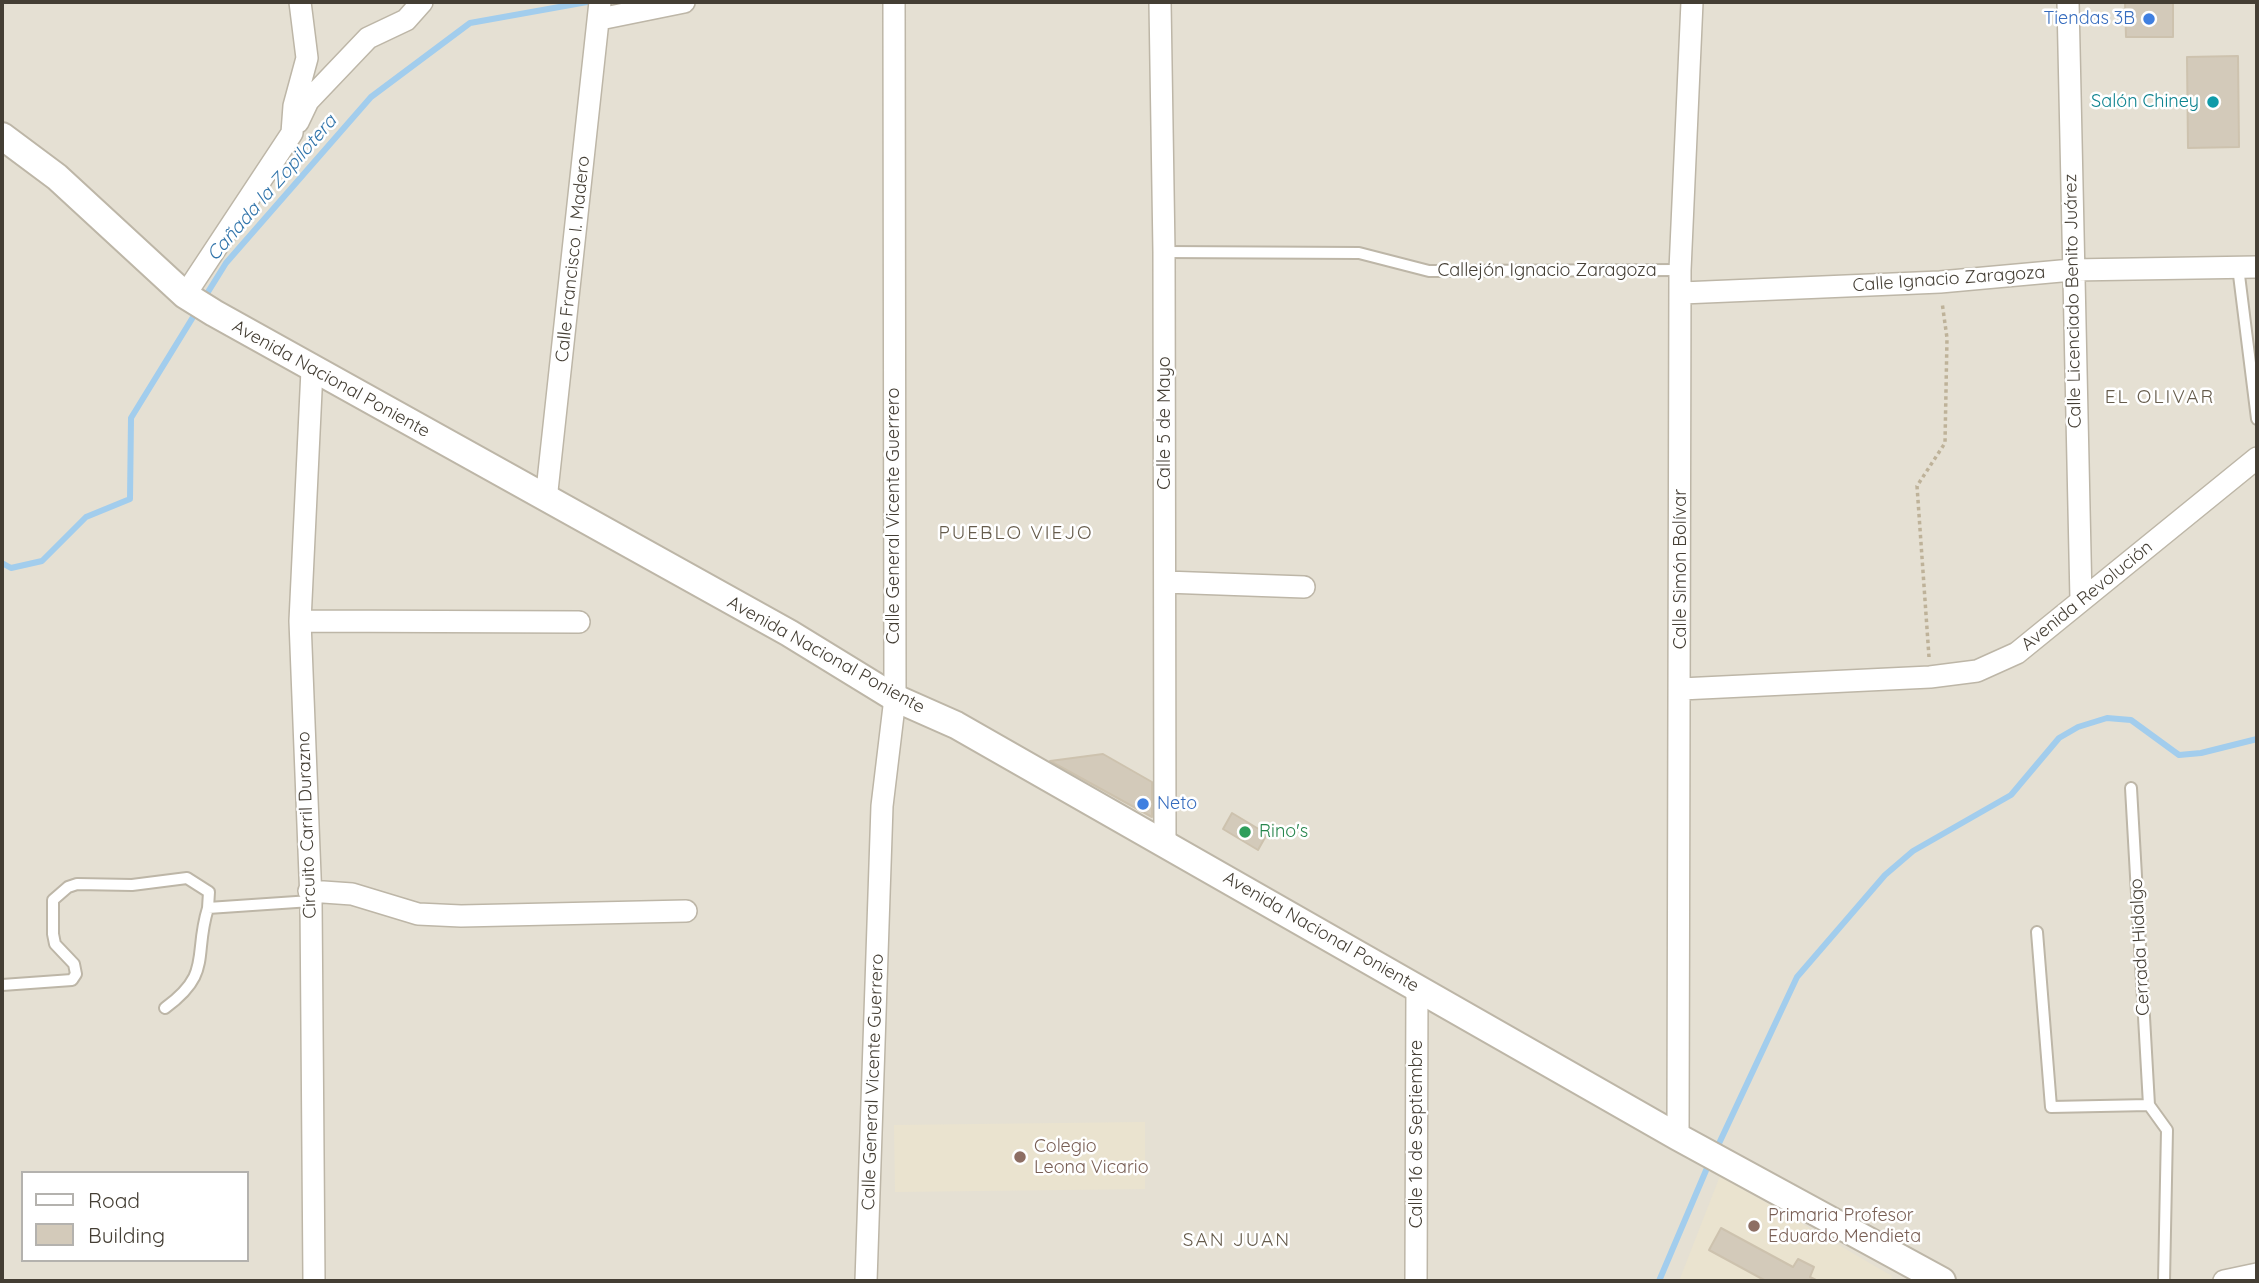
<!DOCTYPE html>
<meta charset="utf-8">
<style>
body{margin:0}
#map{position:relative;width:2259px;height:1283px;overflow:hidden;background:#f2eee4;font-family:Quicksand,sans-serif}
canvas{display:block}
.frame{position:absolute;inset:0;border:4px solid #443e34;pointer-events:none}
.legend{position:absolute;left:21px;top:1171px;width:228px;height:91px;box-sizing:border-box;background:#fff;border:2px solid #b4b2ae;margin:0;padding:9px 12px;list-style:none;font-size:21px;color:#443e34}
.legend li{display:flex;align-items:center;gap:14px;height:35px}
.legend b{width:35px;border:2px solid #b4b2ae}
</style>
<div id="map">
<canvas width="2259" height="1283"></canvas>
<div class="frame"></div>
<ul class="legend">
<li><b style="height:9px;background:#fff"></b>Road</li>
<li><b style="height:19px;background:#d3caba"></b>Building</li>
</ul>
</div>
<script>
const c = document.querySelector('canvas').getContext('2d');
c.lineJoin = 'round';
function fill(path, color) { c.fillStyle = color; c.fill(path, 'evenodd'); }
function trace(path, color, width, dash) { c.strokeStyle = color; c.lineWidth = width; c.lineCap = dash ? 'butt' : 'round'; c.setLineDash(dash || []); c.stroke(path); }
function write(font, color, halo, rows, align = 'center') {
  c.font = font + ' Quicksand,sans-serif'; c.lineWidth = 5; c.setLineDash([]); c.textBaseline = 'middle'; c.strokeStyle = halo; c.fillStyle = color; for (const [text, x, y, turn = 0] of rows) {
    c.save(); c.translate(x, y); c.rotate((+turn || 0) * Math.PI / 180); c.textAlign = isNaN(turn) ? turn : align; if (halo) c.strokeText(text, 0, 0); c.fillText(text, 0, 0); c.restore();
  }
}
fill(new Path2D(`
 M2 2H2257V1281H2ZM23 1173H247V1260H23Z`), '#e5e0d3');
fill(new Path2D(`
 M1145 1122V1189L895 1192 894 1125Z
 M1720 1176 1892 1276 1891 1281H1679Z`), '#eae3cf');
trace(new Path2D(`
 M203 300 226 263 371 97 470 23 587 2
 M2 563 11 568 42 561 86 517 130 499 131 418 198 309
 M1715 1152 1797 977 1885 875 1913 851 2011 795 2059 738 2078 727 2107 718 2131 720 2179 755 2201 753 2257 739
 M1659 1281 1710 1161`), '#a2cded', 6);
const building = new Path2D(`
 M2125 2H2173V37H2126Z
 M2238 56 2239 147 2188 148 2187 57Z
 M1103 754 1152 782V817L1050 761Z
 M1232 813 1267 834 1258 850 1223 829Z
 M1721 1228 1793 1267 1798 1259 1814 1267 1810 1277 1818 1281H1766L1709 1250Z`);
fill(building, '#d3caba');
trace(building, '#cdc2ae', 2);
const service = new Path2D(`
 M1164 252 1359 253 1429 271 1680 270
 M2238 267 2257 419
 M2131 788 2149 1105 2167 1130 2164 1281
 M2037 932 2051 1107 2149 1105
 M2 985 72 980 76 974 74 964 55 944 53 934V900L68 887 77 884 132 885 187 878 209 892 208 908 311 901
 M165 1008C213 973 193 956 208 908`);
const minor = new Path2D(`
 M1160 2 1164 252 1165 844
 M2068 2 2081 600
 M600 19 684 2
 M298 122 308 101 368 38 406 20 422 2
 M1682 293 1940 282 2072 270 2257 267
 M185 295 292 133 294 106 307 58 300 2
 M312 370 300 621 311 901 314 1281
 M546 500 600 2
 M1165 582 1304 587
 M300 621 579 622
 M1681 689 1930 677 1977 671 2017 653 2257 458
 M309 891 352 894 418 914 461 916 686 911
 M1678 1137 1680 270 1692 2
 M866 1281 882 806 895 698 894 2
 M1416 1281 1417 987
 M2224 1281 2257 1274`);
const tertiary = new Path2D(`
 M2 136 57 177 185 295 214 313 789 633 895 698 956 725 1678 1137 1942 1281`);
trace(service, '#bdb6a7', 14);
trace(minor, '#bdb6a7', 24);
trace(tertiary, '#bdb6a7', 30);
trace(new Path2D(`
 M1929 657 1917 486 1945 443 1947 338 1942 302`), '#beb299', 3.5, [3.5, 3.5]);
trace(service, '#fff', 10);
trace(minor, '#fff', 21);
trace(tertiary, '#fff', 26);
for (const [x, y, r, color] of [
 [2149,19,7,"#3f7fe0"],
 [2213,102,7,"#0f9aa8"],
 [1143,804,7,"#3f7fe0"],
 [1245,832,7,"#2e9e5b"],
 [1020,1157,7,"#8d6e63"],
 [1754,1226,7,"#8d6e63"]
]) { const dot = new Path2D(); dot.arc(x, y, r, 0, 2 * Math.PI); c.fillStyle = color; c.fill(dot); trace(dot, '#fff', 2.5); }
write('18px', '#366cbe', '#fff', [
 ["Tiendas 3B",2135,19],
 ["Neto",1157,804,"left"]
], 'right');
write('18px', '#0d838f', '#fff', [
 ["Salón Chiney",2199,102]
], 'right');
write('18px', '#443e34', '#fff', [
 ["Calle Francisco I. Madero",573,259,-84],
 ["Callejón Ignacio Zaragoza",1547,271],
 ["Calle Ignacio Zaragoza",1949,279,-4],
 ["Calle Licenciado Benito Juárez",2073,301,-91],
 ["Avenida Nacional Poniente",331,379,29],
 ["Calle 5 de Mayo",1165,423,-90],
 ["Calle General Vicente Guerrero",894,516,-90],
 ["Calle Simón Bolívar",1681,569,-90],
 ["Avenida Revolución",2087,596,-39],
 ["Avenida Nacional Poniente",826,655,29],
 ["Circuito Carril Durazno",307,825,-92],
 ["Avenida Nacional Poniente",1321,932,30],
 ["Cerrada Hidalgo",2140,947,-93],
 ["Calle General Vicente Guerrero",873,1082,-88],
 ["Calle 16 de Septiembre",1417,1134,-90]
]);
write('18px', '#27864d', '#fff', [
 ["Rino's",1259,832]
], 'left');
write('18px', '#785e54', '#fff', [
 ["Colegio",1034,1147],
 ["Leona Vicario",1034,1168],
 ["Primaria Profesor",1768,1216],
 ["Eduardo Mendieta",1768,1237]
], 'left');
write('italic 19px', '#3275ab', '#fff', [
 ["Cañada la Zopilotera",272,188,-49]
]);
c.letterSpacing = '2px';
write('19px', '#665c4c', '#fff', [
 ["EL OLIVAR",2160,397],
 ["PUEBLO VIEJO",1016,533],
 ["SAN JUAN",1237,1240]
]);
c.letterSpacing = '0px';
</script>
